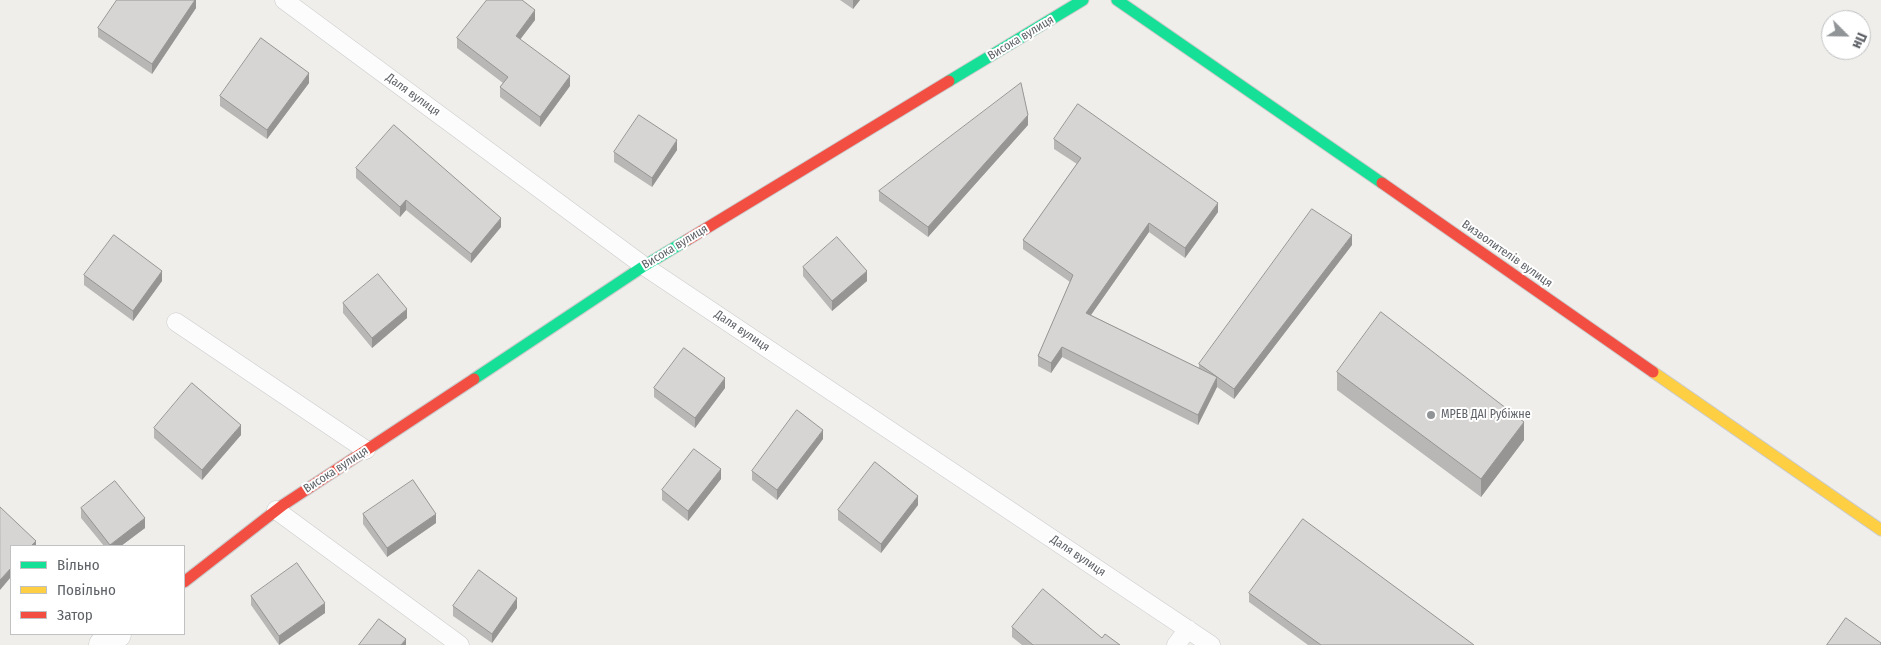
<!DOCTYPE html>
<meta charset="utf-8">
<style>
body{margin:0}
#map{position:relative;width:1881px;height:645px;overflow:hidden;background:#efeeea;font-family:"Fira Sans Condensed",sans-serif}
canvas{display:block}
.legend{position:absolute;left:10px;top:545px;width:175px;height:90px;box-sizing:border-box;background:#fff;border:1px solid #bfc1c3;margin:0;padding:6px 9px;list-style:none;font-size:15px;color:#5f6368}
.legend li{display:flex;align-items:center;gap:10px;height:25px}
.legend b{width:25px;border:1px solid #bfc1c3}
.north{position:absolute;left:1821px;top:10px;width:50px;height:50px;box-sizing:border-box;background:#fff;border:1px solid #bfc1c3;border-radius:50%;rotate:113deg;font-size:14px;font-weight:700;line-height:20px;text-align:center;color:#5f6368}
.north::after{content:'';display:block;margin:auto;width:18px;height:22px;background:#919496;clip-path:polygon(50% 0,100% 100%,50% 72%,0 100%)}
</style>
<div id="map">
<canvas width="1881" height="645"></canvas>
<ul class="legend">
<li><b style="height:6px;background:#16e098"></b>Вільно</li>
<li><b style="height:6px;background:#ffcf43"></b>Повільно</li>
<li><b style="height:6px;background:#f24e42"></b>Затор</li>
</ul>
<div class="north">Пн</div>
</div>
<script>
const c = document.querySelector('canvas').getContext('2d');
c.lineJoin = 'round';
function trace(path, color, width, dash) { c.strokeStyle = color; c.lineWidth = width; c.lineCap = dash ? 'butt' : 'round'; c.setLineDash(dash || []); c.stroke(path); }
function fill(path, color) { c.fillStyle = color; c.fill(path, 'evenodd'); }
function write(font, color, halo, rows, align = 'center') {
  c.font = font + ' "Fira Sans Condensed",sans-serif'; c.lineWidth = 4; c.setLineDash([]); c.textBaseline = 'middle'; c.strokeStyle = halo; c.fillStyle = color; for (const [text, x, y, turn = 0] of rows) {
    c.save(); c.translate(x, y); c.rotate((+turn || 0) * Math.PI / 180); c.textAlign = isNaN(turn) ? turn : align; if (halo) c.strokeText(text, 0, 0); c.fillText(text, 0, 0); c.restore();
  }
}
const lane = new Path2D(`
 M284 0 644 266 1211 645
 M176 322 366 450
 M276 510 460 645
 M1176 645 1188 629`);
const street = new Path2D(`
 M103 645 117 634`);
const fast = new Path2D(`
 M1117 0 1382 183
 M949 81 1083 0
 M474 379 644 266 687 240`);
const slow = new Path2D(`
 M1653 372 1881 530`);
const jam = new Path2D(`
 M1382 183 1653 372
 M687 240 949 81
 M184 582 283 505 474 379`);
trace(lane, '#cbcccc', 19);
trace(street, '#cbcccc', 29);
trace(fast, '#cacacb', 13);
trace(slow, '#cacacb', 13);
trace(jam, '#cacacb', 13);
trace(lane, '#fdfcfc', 18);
trace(street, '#fdfcfc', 28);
trace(fast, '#16e098', 11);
trace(slow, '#ffcf43', 11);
trace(jam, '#f24e42', 11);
fill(new Path2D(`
 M195 0H196V8L152 74 98 37V28Z
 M840 0H860L853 9Z
 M535 20 520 39 570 86 540 127 500 97V87L503 83 457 48V38Z
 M309 83 267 139 220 106V96Z
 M1028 125 928 237 879 201V191Z
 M1054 139 1218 212 1185 258 1149 232 1091 315 1199 368V364L1352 245 1234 399 1217 387 1198 425 1062 357 1051 373 1038 366V356L1070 282 1023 249V240L1077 164 1054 149Z
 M677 150 652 187 614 162V152Z
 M356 168 501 227 471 263 406 210 400 217 356 178Z
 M803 267 867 281 832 311 803 276Z
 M84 275 162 281 133 321 84 285Z
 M343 303 407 318 372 348 343 313Z
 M1337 372 1524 440 1481 497 1337 390Z
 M654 388H725L695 428 654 397Z
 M154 428 241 435 202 480 154 438Z
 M823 439 777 500 752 480V471Z
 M721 479 688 521 662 500V490Z
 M918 505 881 553 838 520V510Z
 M81 508 145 528 121 546H104L81 518Z
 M363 514 436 523 387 557 363 524Z
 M1249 593 1474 645H1308L1249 602Z
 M251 596 325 613 279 645 251 605Z
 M453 606 517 608 492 643 453 616Z
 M1012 627 1102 638 1120 645H1022L1012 637Z`), '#b8b7b5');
fill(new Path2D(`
 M195 0H196V8L152 74V64Z
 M853 0H860L853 9Z
 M535 10V20L516 45V36Z
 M309 73V83L267 139V130Z
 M570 76V86L540 127V117Z
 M1028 115V125L928 237V227Z
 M677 140V150L652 187V178Z
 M406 200V210L400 217V207Z
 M1218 203V212L1185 258V248Z
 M501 218V227L471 263V254Z
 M1149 223V232L1086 322V313Z
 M1352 235V245L1234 399V389Z
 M162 271V281L133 321V311Z
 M867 271V281L832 311V301Z
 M407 309V318L372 348V338Z
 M1062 347V357L1051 373V363Z
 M1217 377V387L1198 425V415Z
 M725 378V388L695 428V418Z
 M1524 422V440L1481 497V479Z
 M241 425V435L202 480V470Z
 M823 430V439L777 500V490Z
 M721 469V479L688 521V511Z
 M918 496V505L881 553V544Z
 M436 514V523L387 557V548Z
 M145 518V528L121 546H110V545Z
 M36 541V546H31Z
 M11 568V577L0 590V580Z
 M517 598V608L492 643V634Z
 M325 603V613L279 645V636Z
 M406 639V645H401Z`), '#969594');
const building = new Path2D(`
 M117 0H195L152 64 98 28Z
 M487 0H522L535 10 516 36 570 76 540 117 500 87 508 77 457 38Z
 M261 38 309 73 267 130 220 96Z
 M1021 83 1028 115 928 227 879 191Z
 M1078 104 1218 203 1185 248 1149 223 1086 313 1217 377 1198 415 1062 347 1051 363 1038 356 1073 275 1023 240 1081 158 1054 139Z
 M639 115 677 140 652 178 614 152Z
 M394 125 501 218 471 254 406 200 400 207 356 168Z
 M1312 209 1352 235 1234 389 1199 364Z
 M114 235 162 271 133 311 84 275Z
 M837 237 867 271 832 301 803 267Z
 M378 274 407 309 372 338 343 303Z
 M1381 312 1524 422 1481 479 1337 372Z
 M684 348 725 378 695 418 654 388Z
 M192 383 241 425 202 470 154 428Z
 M797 410 823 430 777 490 752 471Z
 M694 449 721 469 688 511 662 490Z
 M875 462 918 496 881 544 838 510Z
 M413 480 436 514 387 548 363 514Z
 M115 481 145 518 110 545 81 508Z
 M0 507 36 541 31 546H11V568L0 580Z
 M1303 519 1474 645H1321L1249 593Z
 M297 563 325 603 279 636 251 596Z
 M479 570 517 598 492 634 453 606Z
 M1043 589 1102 638 1105 634 1120 645H1033L1012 627Z
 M1846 618 1881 643V645H1827Z
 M379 619 406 639 401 645H359Z`);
fill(building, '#d6d5d3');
trace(building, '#969594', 1);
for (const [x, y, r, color] of [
 [1431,415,5,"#919496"]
]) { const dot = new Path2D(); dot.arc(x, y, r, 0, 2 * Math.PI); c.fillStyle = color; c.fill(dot); trace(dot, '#fff', 2); }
write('12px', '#5f6368', '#fff', [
 ["Висока вулиця",1021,38,-31],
 ["Даля вулиця",413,95,36],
 ["Висока вулиця",675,247,-31],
 ["Визволителів вулиця",1507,254,35],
 ["Даля вулиця",742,331,34],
 ["Висока вулиця",336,470,-33],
 ["Даля вулиця",1078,556,34]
]);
write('12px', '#5f6368', '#fff', [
 ["МРЕВ ДАІ Рубіжне",1441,415]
], 'left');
</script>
